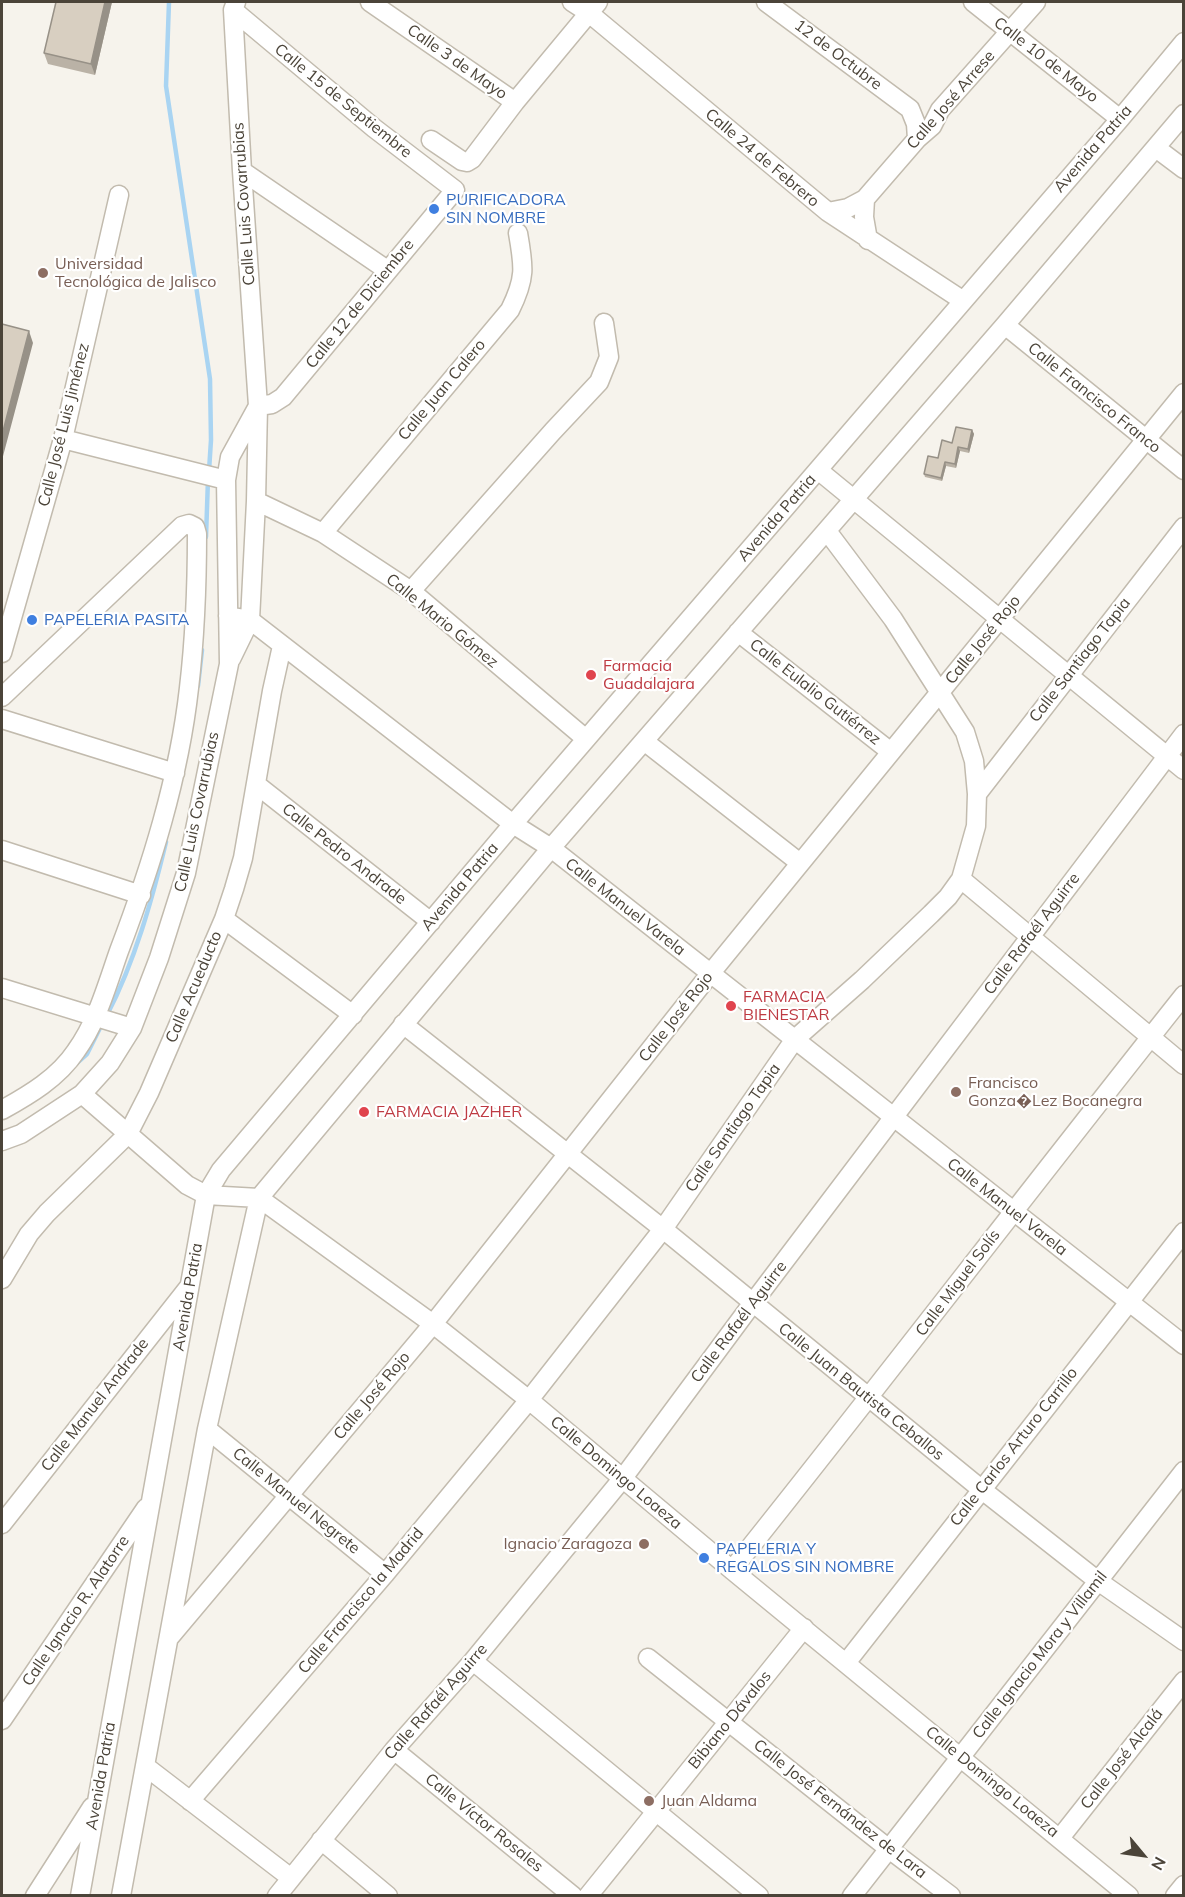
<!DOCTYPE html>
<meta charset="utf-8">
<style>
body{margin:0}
#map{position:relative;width:1185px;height:1897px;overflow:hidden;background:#f6f3ec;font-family:Mulish,sans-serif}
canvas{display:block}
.frame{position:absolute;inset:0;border:3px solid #4b4439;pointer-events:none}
.north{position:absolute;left:1113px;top:1825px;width:60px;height:60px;-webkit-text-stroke:4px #fff;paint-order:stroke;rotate:119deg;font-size:16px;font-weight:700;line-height:24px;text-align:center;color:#4b4439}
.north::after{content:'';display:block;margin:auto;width:21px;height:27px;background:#4b4439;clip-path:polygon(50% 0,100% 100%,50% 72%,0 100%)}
</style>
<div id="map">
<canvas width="1185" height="1897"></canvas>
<div class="frame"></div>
<div class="north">N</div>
</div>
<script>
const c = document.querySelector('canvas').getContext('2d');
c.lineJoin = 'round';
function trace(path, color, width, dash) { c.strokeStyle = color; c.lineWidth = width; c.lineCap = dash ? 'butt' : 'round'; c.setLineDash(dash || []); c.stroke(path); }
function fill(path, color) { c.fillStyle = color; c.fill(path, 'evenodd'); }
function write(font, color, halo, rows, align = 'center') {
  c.font = font + ' Mulish,sans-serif'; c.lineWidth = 4.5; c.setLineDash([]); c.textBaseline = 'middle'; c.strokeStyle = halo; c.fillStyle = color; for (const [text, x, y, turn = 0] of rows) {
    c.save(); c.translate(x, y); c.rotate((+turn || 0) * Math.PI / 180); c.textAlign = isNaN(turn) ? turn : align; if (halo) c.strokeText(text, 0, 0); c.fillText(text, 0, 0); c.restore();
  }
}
trace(new Path2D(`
 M169 2 166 86 210 379 211 440 209 471
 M206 537 208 479
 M198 686 202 650
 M107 1015C135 961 152 900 166 842
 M77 1063 87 1054 103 1022`), '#a9d4f2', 4.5);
const minor = new Path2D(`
 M370 2 515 102
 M572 2 589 13 828 212 962 300
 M766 2 910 109 916 124 917 139
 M973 2 1120 119
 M233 10 374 128 455 190 283 397 272 404 258 406
 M431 140 462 161 467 162 472 159 515 102 598 2
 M1156 148 1184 169
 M242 171 387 270
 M865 199 864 217 868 240
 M828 212 848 208 865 199 917 139 932 126 940 110 1036 2
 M1005 325 1184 470
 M63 439 226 480
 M818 470 1184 770
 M256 501 323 533 411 591 586 739
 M323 533 510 310C526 278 524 267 518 233
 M411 591 553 431 599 382 609 357 604 323
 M228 616 250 620 513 824 551 848 1184 1345
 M738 632 891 752
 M2 653 63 439 119 195
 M231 659 250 620 256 501 258 406 242 171 233 10 236 2
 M2 697 182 526 189 524 195 527 197 534C197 585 195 637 189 688 179 778 151 867 119 951 107 985 97 1022 76 1051 58 1078 29 1095 2 1110
 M2 719 175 773
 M644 741 800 863
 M257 785 431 922
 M977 794 1184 527
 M2 850 141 895
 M961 879 1184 1065
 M224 919 353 1015
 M2 988 132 1028
 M403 1024 663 1229 981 1489 1098 1581 1184 1641
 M82 1094 187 1185 206 1195 259 1198 433 1324 529 1400 732 1570 1129 1896
 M2 1141 21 1134 82 1094 110 1063 132 1028 159 958 186 873 229 664 226 480 230 457 258 406
 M2 1279 29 1234 47 1213 128 1134 149 1093 224 919 234 889 243 858 272 691 282 646
 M207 1429 385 1574
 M2 1524 188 1288
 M732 1570C884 1380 1032 1186 1184 995
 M169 1638 433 1324 710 974 1184 393
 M648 1658 889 1849 951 1896
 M473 1661 759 1896
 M846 1663 1184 1232
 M2 1720 146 1508
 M394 1750 573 1896
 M145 1766 291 1878
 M190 1801 385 1574 529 1400 663 1229 795 1039 862 980 931 914 948 897 961 879 976 826 977 794 974 761 965 732 893 619 827 531
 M1060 1838 1184 1681
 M321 1840 388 1896
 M35 1896 92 1807
 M80 1896 206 1195 221 1170 513 824 1120 119 1184 42
 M121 1896 207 1429 259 1198 551 848 1005 325 1184 114
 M277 1896 394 1750 473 1661 623 1478 752 1304 1184 734
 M588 1896 804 1628
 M852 1896 1184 1471
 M1175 1896 1184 1885`);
trace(minor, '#c2bbae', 21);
trace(minor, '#fff', 18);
fill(new Path2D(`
 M112 2 95 75 48 64 44 53Z
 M972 430 974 434 969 453 960 451 956 468 946 466 942 481 925 477 924 474 952 443Z`), '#bab2a6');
fill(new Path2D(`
 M105 2H112L95 75 91 64Z
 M29 331 33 343 2 460V435Z
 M972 430 974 434 969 453 968 449Z
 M958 447 960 451 956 468 955 464Z
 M945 462 946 466 942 481 941 478Z`), '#979187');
const building = new Path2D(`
 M56 2H105L91 64 44 53Z
 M2 324 29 331 2 435Z
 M956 427 972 430 968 449 958 447 955 464 945 462 941 478 924 474 928 456 938 458 942 440 952 443Z`);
fill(building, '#d8cfc1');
trace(building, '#979187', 1.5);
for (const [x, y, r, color] of [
 [434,209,6,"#3f7fe0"],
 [43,273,6,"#8d6e63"],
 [32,620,6,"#3f7fe0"],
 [591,675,6,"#e0444e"],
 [731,1006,6,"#e0444e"],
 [956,1092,6,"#8d6e63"],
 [364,1112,6,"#e0444e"],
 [644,1544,6,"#8d6e63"],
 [704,1558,6,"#3f7fe0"],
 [649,1801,6,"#8d6e63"]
]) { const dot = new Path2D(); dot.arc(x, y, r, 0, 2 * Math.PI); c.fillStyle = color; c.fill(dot); trace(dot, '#fff', 2); }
write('16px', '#4b4439', '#fff', [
 ["12 de Octubre",838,55,37],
 ["Calle 10 de Mayo",1046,60,38],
 ["Calle 3 de Mayo",457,62,35],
 ["Calle José Arrese",951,100,-49],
 ["Calle 15 de Septiembre",343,101,39],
 ["Avenida Patria",1093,149,-49],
 ["Calle 24 de Febrero",762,158,40],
 ["Calle Luis Covarrubias",244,204,-94],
 ["Calle 12 de Diciembre",360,304,-51],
 ["Calle Juan Calero",442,390,-50],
 ["Calle Francisco Franco",1094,398,39],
 ["Calle José Luis Jiménez",64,425,-76],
 ["Avenida Patria",777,518,-49],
 ["Calle Mario Gómez",442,621,39],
 ["Calle José Rojo",983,640,-51],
 ["Calle Santiago Tapia",1080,660,-52],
 ["Calle Eulalio Gutiérrez",815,692,38],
 ["Calle Luis Covarrubias",197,812,-78],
 ["Calle Pedro Andrade",344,854,38],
 ["Avenida Patria",460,887,-50],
 ["Calle Manuel Varela",625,907,38],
 ["Calle Rafaél Aguirre",1032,934,-53],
 ["Calle Acueducto",194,987,-67],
 ["Calle José Rojo",676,1017,-52],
 ["Calle Santiago Tapia",733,1128,-55],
 ["Calle Manuel Varela",1007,1207,38],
 ["Calle Miguel Solís",958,1283,-53],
 ["Avenida Patria",188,1297,-80],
 ["Calle Rafaél Aguirre",739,1322,-53],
 ["Calle Juan Bautista Ceballos",861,1392,39],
 ["Calle José Rojo",372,1396,-50],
 ["Calle Manuel Andrade",95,1405,-52],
 ["Calle Carlos Arturo Carrillo",1014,1447,-52],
 ["Calle Domingo Loaeza",616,1473,40],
 ["Calle Manuel Negrete",296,1501,39],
 ["Calle Francisco la Madrid",361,1601,-50],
 ["Calle Ignacio R. Alatorre",76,1611,-56],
 ["Calle Ignacio Mora y Villamil",1040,1655,-52],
 ["Calle Rafaél Aguirre",436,1702,-49],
 ["Bibiano Dávalos",730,1720,-51],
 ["Calle José Alcalá",1122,1759,-52],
 ["Avenida Patria",101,1776,-80],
 ["Calle Domingo Loaeza",992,1782,39],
 ["Calle José Fernández de Lara",840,1809,38],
 ["Calle Víctor Rosales",484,1823,39]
]);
write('16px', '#366cbe', '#fff', [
 ["PURIFICADORA",446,200],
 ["SIN NOMBRE",446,218],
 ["PAPELERIA PASITA",44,620],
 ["PAPELERIA Y",716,1549],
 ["REGALOS SIN NOMBRE",716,1567]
], 'left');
write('16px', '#785e54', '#fff', [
 ["Universidad",55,264],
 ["Tecnológica de Jalisco",55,282],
 ["Francisco",968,1083],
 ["Gonza�Lez Bocanegra",968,1101],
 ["Ignacio Zaragoza",632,1544,"right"],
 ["Juan Aldama",661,1801]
], 'left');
write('16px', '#be3a42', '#fff', [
 ["Farmacia",603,666],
 ["Guadalajara",603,684],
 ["FARMACIA",743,997],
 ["BIENESTAR",743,1015],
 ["FARMACIA JAZHER",376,1112]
], 'left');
</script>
